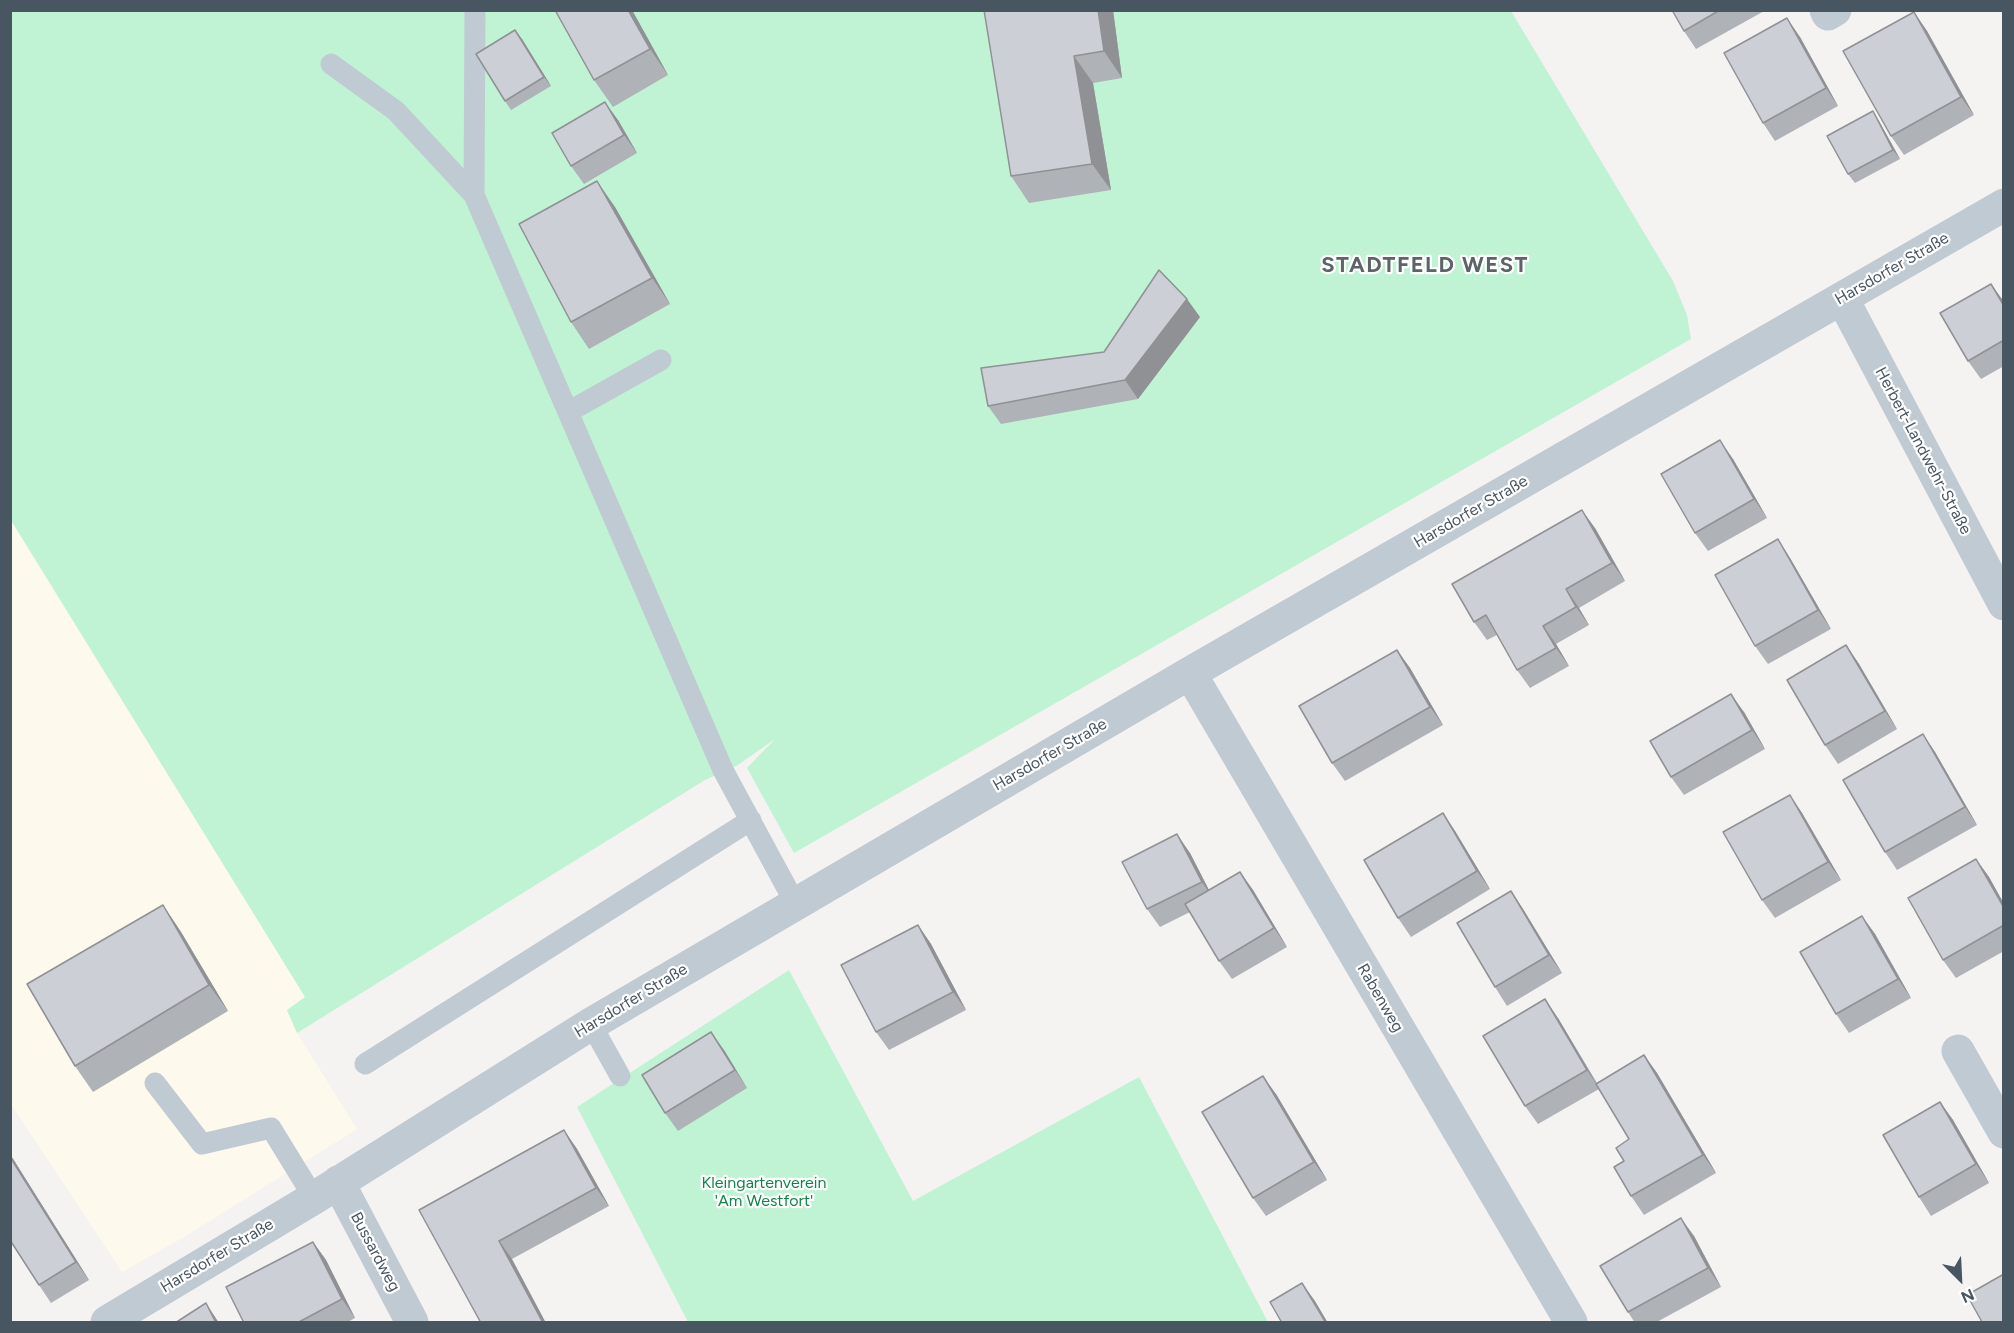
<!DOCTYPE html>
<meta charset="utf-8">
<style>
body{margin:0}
#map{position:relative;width:2014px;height:1333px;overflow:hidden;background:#f5f2f2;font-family:Figtree,sans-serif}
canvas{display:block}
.frame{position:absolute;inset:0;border:12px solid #485662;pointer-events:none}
.north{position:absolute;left:1930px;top:1249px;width:60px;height:60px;-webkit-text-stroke:4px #fff;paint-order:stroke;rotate:156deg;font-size:16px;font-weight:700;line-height:24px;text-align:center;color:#485662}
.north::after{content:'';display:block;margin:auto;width:21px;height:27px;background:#485662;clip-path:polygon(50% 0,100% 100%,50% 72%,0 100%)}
</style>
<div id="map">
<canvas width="2014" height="1333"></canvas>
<div class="frame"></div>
<div class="north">N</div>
</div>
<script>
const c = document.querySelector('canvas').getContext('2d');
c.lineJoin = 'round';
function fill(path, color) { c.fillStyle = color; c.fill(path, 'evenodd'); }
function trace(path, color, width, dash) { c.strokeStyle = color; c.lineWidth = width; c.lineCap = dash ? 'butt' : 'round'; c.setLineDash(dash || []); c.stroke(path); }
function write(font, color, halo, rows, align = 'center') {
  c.font = font + ' Figtree,sans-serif'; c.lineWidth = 4.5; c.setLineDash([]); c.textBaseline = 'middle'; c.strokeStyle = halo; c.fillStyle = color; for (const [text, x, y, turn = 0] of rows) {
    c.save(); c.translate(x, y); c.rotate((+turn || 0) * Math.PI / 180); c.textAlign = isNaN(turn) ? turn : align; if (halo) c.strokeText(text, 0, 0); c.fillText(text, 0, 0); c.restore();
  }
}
fill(new Path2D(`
 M10 520 305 997 287 1011 297 1033 357 1129 184 1237 122 1272 11 1104Z`), '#fef9ed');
fill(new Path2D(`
 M11 11H1511L1673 281 1687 315 1691 339 794 853 747 768 775 739 738 765 705 780 297 1033 287 1010 305 997 11 520Z
 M789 970 913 1201 1139 1077 1268 1322H688L577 1107Z`), '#c0f3d3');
trace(new Path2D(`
 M475 10 474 195 723 770 795 903
 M331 64 396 111 474 195
 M568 412 661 360
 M591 1024 620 1076
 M365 1064 751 820
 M155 1083 202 1144 271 1128 314 1198`), '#c0cad2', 21);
trace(new Path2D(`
 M1826 10 1828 14 1835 10
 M1842 298 2004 604
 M1190 673 1571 1322
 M1958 1051 2004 1132
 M338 1182 412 1322
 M107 1322 314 1198 591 1024 1190 673 2004 205`), '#c0cad2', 33);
fill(new Path2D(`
 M632 10 668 75 613 107 594 80Z
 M984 10H1113L1122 78 1093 83 1111 190 1029 203 1011 176Z
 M1672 10H1766L1696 49 1684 31Z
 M1914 12 1927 31 1974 115 1904 155 1891 136Z
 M1800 37 1838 106 1775 141 1763 123Z
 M522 39 551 86 511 110 505 101Z
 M618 120 637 153 584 184 571 166Z
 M1879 121 1900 159 1855 183 1848 174Z
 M615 207 670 304 589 349 571 322Z
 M1991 284 2004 302V366L1981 379 1968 361Z
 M1200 317 1138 399 1001 424 988 406 1104 352Z
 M1733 459 1767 518 1708 551 1695 533Z
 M1595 528 1625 581 1579 608 1589 625 1556 644 1569 666 1530 688 1517 670 1497 635 1487 640 1474 622Z
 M1778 539 1790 558 1831 629 1768 664 1755 646Z
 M1846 645 1859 664 1897 729 1838 764 1825 745Z
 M1397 650 1410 668 1443 725 1345 781 1332 763Z
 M1744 712 1765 749 1684 795 1671 777Z
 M1923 734 1935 752 1977 825 1897 870 1885 852Z
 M1790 795 1802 813 1841 880 1775 918 1762 900Z
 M1443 813 1455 831 1490 889 1411 937 1398 918Z
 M1190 853 1209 890 1240 872 1253 890 1287 947 1232 979 1219 961 1190 912 1160 927 1147 909Z
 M1976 859 1989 877 2004 904V951L1956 978 1943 960Z
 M1511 891 1523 909 1562 973 1507 1006 1495 987Z
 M163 905 181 932 228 1011 93 1092 75 1066Z
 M1862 916 1875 934 1911 998 1849 1033 1836 1014Z
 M918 925 931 944 966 1010 889 1050 876 1032Z
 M1558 1018 1597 1083 1644 1055 1657 1073 1716 1173 1644 1215 1631 1196 1624 1161 1629 1139 1599 1089 1538 1124 1525 1106Z
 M724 1050 747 1088 678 1131 665 1113Z
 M1276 1094 1327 1180 1266 1216 1253 1198Z
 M1940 1102 1953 1120 1989 1183 1931 1216 1919 1197Z
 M564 1130 577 1149 609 1206 512 1259 419 1210Z
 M10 1154 89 1280 51 1303 39 1285Z
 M1694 1236 1721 1287 1655 1323H1635L1628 1312Z
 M313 1242 326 1260 355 1318 346 1323H244Z`), '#afb2b7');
fill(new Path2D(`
 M628 10H632L668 75 650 49Z
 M1098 10H1113L1122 78 1104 51Z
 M1914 12 1927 31 1974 115 1961 97Z
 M1787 18 1800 37 1838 106 1826 88Z
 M515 30 522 39 551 86 544 77Z
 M1074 56 1093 83 1111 190 1092 164Z
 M605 102 618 120 637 153 624 135Z
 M1873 111 1879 121 1900 159 1893 150Z
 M597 181 615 207 670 304 652 278Z
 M1991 284 2004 302V306Z
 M1187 299 1200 317 1138 399 1125 380Z
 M1720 440 1733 459 1767 518 1754 499Z
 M1582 510 1595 528 1625 581 1612 563Z
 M1778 539 1790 558 1831 629 1818 610Z
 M1566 589 1579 608 1589 625 1576 607Z
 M1543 626 1556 644 1569 666 1556 648Z
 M1846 645 1859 664 1897 729 1885 711Z
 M1397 650 1410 668 1443 725 1430 707Z
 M1731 694 1744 712 1765 749 1752 730Z
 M1923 734 1935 752 1977 825 1965 807Z
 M1790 795 1802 813 1841 880 1828 862Z
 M1443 813 1455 831 1490 889 1477 871Z
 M1177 834 1190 853 1214 900 1202 882Z
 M1976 859 1989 877 2004 904V908Z
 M1240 872 1253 890 1287 947 1274 928Z
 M1511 891 1523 909 1562 973 1549 955Z
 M163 905 181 932 228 1011 209 985Z
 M1862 916 1875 934 1911 998 1898 979Z
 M918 925 931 944 966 1010 953 992Z
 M1545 999 1558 1018 1599 1088 1587 1070Z
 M711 1032 724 1050 747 1088 735 1070Z
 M1644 1055 1657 1073 1716 1173 1703 1155Z
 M1263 1076 1276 1094 1327 1180 1314 1162Z
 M1940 1102 1953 1120 1989 1183 1976 1164Z
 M564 1130 577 1149 609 1206 596 1188Z
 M10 1154 89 1280 76 1262 10 1157Z
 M1681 1218 1694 1236 1721 1287 1708 1268Z
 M499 1241 512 1259 546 1323H543Z
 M313 1242 326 1260 355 1318 342 1299Z
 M1302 1283 1315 1301 1328 1323H1326Z
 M206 1303 219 1323H216Z`), '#8f9195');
const building = new Path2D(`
 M555 10H628L650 49 594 80Z
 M984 10H1098L1104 51 1074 56 1092 164 1011 176Z
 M1672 10H1720L1684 31Z
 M1914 12 1961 97 1891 136 1843 51Z
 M1787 18 1826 88 1763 123 1724 53Z
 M515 30 544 77 505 101 476 54Z
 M605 102 624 135 571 166 552 133Z
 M1873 111 1893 150 1848 174 1827 136Z
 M597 181 652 278 571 322 519 224Z
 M1159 270 1187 299 1125 380 988 406 981 368 1104 352Z
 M1991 284 2004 306V340L1968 361 1940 313Z
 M1720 440 1754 499 1695 533 1661 474Z
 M1582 510 1612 563 1566 589 1576 607 1543 626 1556 648 1517 670 1486 615 1474 622 1452 584Z
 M1778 539 1818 610 1755 646 1715 575Z
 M1846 645 1885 711 1825 745 1787 680Z
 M1397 650 1430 707 1332 763 1299 706Z
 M1731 694 1752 730 1671 777 1650 741Z
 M1923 734 1965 807 1885 852 1843 780Z
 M1790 795 1828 862 1762 900 1723 832Z
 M1443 813 1477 871 1398 918 1364 860Z
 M1177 834 1202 882 1147 909 1122 862Z
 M1976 859 2004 908V925L1943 960 1908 898Z
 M1240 872 1274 928 1219 961 1185 904Z
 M1511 891 1549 955 1495 987 1457 923Z
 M163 905 209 985 75 1066 27 984Z
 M1862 916 1898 979 1836 1014 1800 952Z
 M918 925 953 992 876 1032 841 965Z
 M1545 999 1587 1070 1525 1106 1483 1036Z
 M711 1032 735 1070 665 1113 642 1075Z
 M1644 1055 1703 1155 1631 1196 1614 1167 1624 1161 1616 1148 1629 1139 1596 1084Z
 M1263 1076 1314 1162 1253 1198 1202 1112Z
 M1940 1102 1976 1164 1919 1197 1883 1135Z
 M564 1130 596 1188 499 1241 543 1323H481L419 1210Z
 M10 1157 76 1262 39 1285 10 1240Z
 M1681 1218 1708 1268 1628 1312 1600 1266Z
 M313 1242 342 1299 297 1323H244L226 1287Z
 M2004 1274V1323H1981L1982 1322 1967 1295Z
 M1302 1283 1326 1323H1282L1270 1302Z
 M206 1303 216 1323H175Z`);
fill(building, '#cccfd5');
trace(building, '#8f9195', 1.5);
write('16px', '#485662', '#fff', [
 ["Harsdorfer Straße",1892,269,-30],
 ["Herbert-Landwehr-Straße",1923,451,62],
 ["Harsdorfer Straße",1471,512,-30],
 ["Harsdorfer Straße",1050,755,-30],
 ["Rabenweg",1380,998,60],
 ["Harsdorfer Straße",631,1001,-31],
 ["Bussardweg",375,1252,62],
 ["Harsdorfer Straße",217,1256,-31]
]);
write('16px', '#118548', '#fff', [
 ["Kleingartenverein",764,1183],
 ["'Am Westfort'",764,1201]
]);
c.letterSpacing = '1.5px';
write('bold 22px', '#5e6368', '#fff', [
 ["STADTFELD WEST",1425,266]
]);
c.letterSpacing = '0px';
</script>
